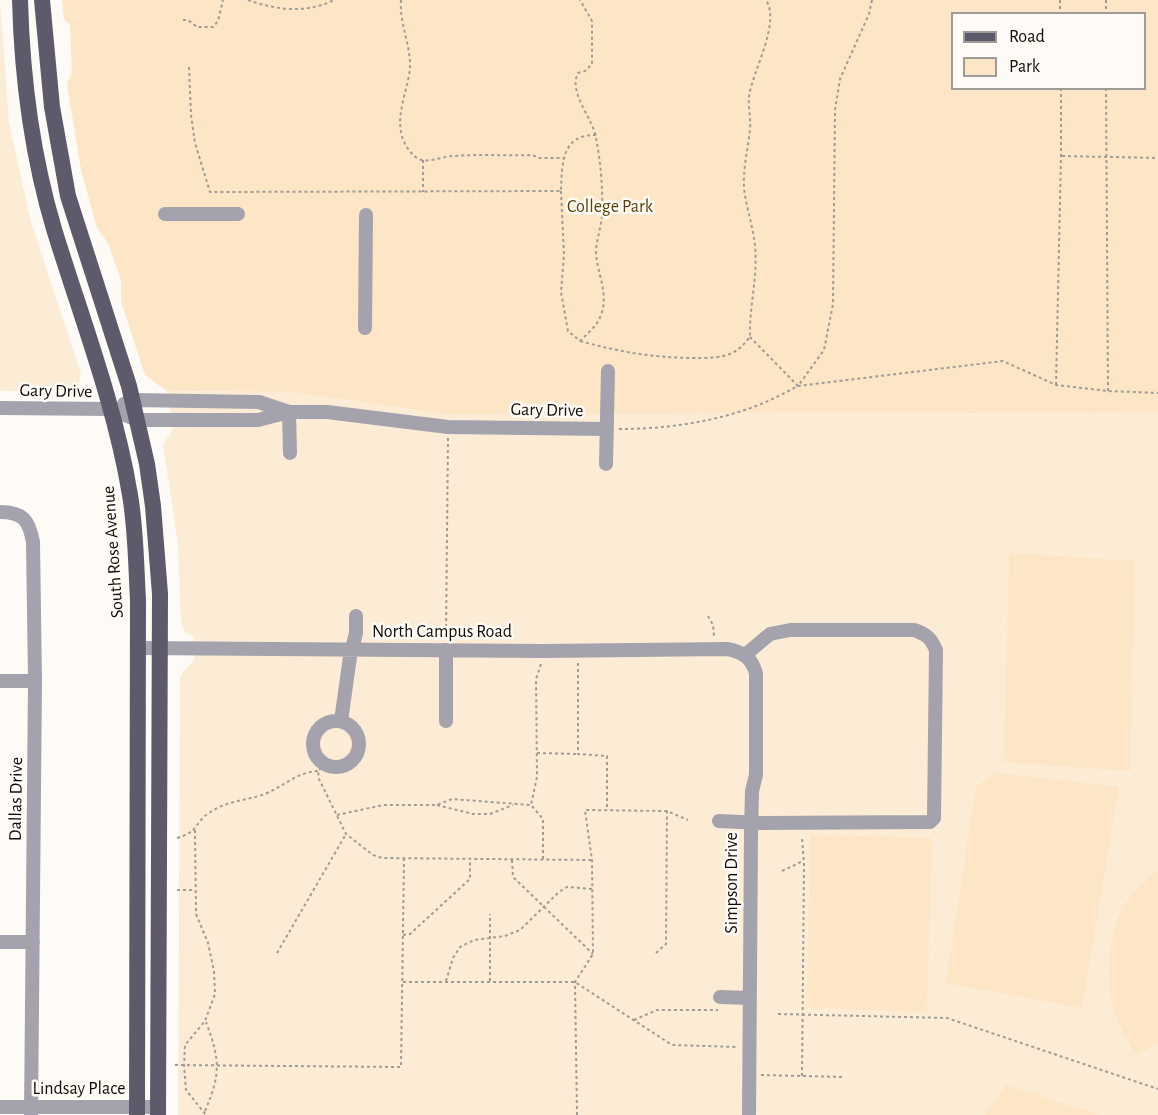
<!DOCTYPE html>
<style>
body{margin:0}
#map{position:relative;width:1158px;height:1115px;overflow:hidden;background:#fefbf6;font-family:"Alegreya Sans",sans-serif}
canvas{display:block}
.legend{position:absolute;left:951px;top:12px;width:195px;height:78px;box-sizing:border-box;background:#fefbf6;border:2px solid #9f9b96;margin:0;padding:8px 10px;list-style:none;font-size:18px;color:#100c05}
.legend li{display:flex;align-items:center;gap:12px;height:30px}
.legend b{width:30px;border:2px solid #9f9b96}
</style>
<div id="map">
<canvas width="1158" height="1115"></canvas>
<ul class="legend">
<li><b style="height:8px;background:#5d5a6b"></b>Road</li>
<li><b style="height:16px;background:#fce6c6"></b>Park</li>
</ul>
</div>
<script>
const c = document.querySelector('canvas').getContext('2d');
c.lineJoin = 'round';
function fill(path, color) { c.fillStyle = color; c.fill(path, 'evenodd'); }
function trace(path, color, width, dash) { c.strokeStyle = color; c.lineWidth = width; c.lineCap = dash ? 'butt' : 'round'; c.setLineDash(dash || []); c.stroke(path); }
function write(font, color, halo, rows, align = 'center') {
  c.font = font + ' "Alegreya Sans",sans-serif'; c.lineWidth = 5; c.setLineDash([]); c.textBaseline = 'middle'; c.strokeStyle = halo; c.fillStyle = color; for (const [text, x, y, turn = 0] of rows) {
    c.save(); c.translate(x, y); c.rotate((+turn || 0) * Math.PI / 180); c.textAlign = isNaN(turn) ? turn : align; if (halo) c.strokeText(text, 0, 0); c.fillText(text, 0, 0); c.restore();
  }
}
fill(new Path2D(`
 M0 0 9 123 31 222 81 374 78 386 68 392 0 391Z
 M167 391 290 392 446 414 1158 413V1115H178L180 676 194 660V637L185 632 181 621 178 545 163 444 173 430Z`), '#fcecd5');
fill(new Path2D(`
 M62 0H1158V413L446 414 290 392 167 391 145 375 121 301V280L108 243 97 228 81 170 67 84 72 72 70 25 64 19ZM952 14H1144V88H952Z
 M1009 553 1135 561 1130 771 1004 762Z
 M997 773 1119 787 1082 1008 946 983 976 786Z
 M810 835 932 838 927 1012 807 1008Z
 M1158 870V1043L1136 1055C1129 1042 1120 1028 1115 1014 1105 988 1108 931 1123 907 1132 893 1145 880 1158 870Z
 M1006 1085 1100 1115H985Z`), '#fce6c6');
trace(new Path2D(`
 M248 0C276 10 306 14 334 0
 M401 0C399 23 411 45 410 68 408 89 397 111 401 132 403 143 411 157 422 160 432 162 444 156 454 156 480 154 506 156 532 155L539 158H563
 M872 0 869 14 840 79 835 110 833 304 824 350 798 386 1003 361 1056 385 1108 391 1158 393
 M1060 0V14
 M1106 0V14
 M183 20H188L197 27H213L218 21 223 0
 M189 67 191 115 195 143 210 192 561 191C562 165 561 134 596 135
 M1106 88 1108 391
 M1062 156 1158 158
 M423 160V192
 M561 191 564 255 561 292 568 331 580 341C589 332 599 324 602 312 608 292 597 272 596 253 596 241 601 228 602 216 603 191 601 163 596 138 593 118 568 93 578 73L585 71 592 64V21L580 0
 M580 341C620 352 654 358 696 358 707 358 722 358 732 353 740 349 744 344 750 337 749 307 758 277 755 246 753 226 746 207 744 188 743 167 748 149 750 129 751 118 748 107 749 97 752 72 781 23 766 0
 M1056 385 1061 156V88
 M619 429C667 429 716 422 761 404 774 399 786 392 798 386L750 337
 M708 616 713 625 714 636
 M446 633 448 438
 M578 663V754L607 756V810
 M541 664 536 679 537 777 531 805 543 819V860
 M537 753 578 754
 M326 764 318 771 319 779 346 834 373 855 382 858 591 860
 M437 805 473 814H490L513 805
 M337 815 383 805H437L452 799 530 805
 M195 830 196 914 208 943 214 971 215 994 205 1021 185 1045 184 1065 186 1090 206 1115
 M177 838C199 832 195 822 209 813 226 801 243 801 262 795 282 788 296 772 318 771
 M512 860 513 877 593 954
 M782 871 803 861
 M177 890H195
 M403 935 410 934 470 879V859
 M277 953 346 834
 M656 953 666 944 667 811
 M446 981 453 958 460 947 474 940 505 936 520 930 559 892 567 887 592 889
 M490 981V914
 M403 982H575L672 1045 738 1047
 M778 1014 947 1018 1158 1089
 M634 1020 657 1010H718
 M175 1065 401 1067 404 859
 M761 1075 844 1077
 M802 1076 804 865 802 837
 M205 1111C221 1074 220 1059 206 1022
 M577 1115 575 982 593 954 592 860 585 810 667 811 688 820`), '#9f9c96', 2, [3, 3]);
trace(new Path2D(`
 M165 214H238
 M365 328 366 215
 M124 404 133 400 259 402 289 412
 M0 408 111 409 137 420H258L289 412H327L448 427 606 429
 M289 412 290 453
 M606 464 608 371
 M0 512C23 512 29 520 33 542L35 681 31 1115
 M138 648 542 651 727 649C743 652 751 657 756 673V775L752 791 751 833 749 1115
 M446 650V721
 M0 681H35
 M341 721 350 657 356 633V616
 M313 744a23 23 0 1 1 46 0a23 23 0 1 1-46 0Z
 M719 821 762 823 930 822 934 818 936 650C931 638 926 634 914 630H790L770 634 745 655
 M0 942H33
 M720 997 750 998
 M0 1107H158`), '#a4a2ac', 14);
trace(new Path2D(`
 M20 0C22 77 32 155 54 229 81 317 115 404 130 495 136 530 136 565 138 600L137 1115
 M42 0 52 107 68 196 129 386 147 464 153 506 160 594 158 1115`), '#5d5a6b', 16);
write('18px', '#5c3f05', '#fefbf6', [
 ["College Park",610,207]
]);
write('18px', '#100c05', '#fefbf6', [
 ["Gary Drive",56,391,1],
 ["Gary Drive",547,410,1],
 ["South Rose Avenue",113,552,-94],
 ["North Campus Road",442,632],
 ["Dallas Drive",16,799,-89],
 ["Simpson Drive",732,883,-90],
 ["Lindsay Place",79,1089]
]);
</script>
